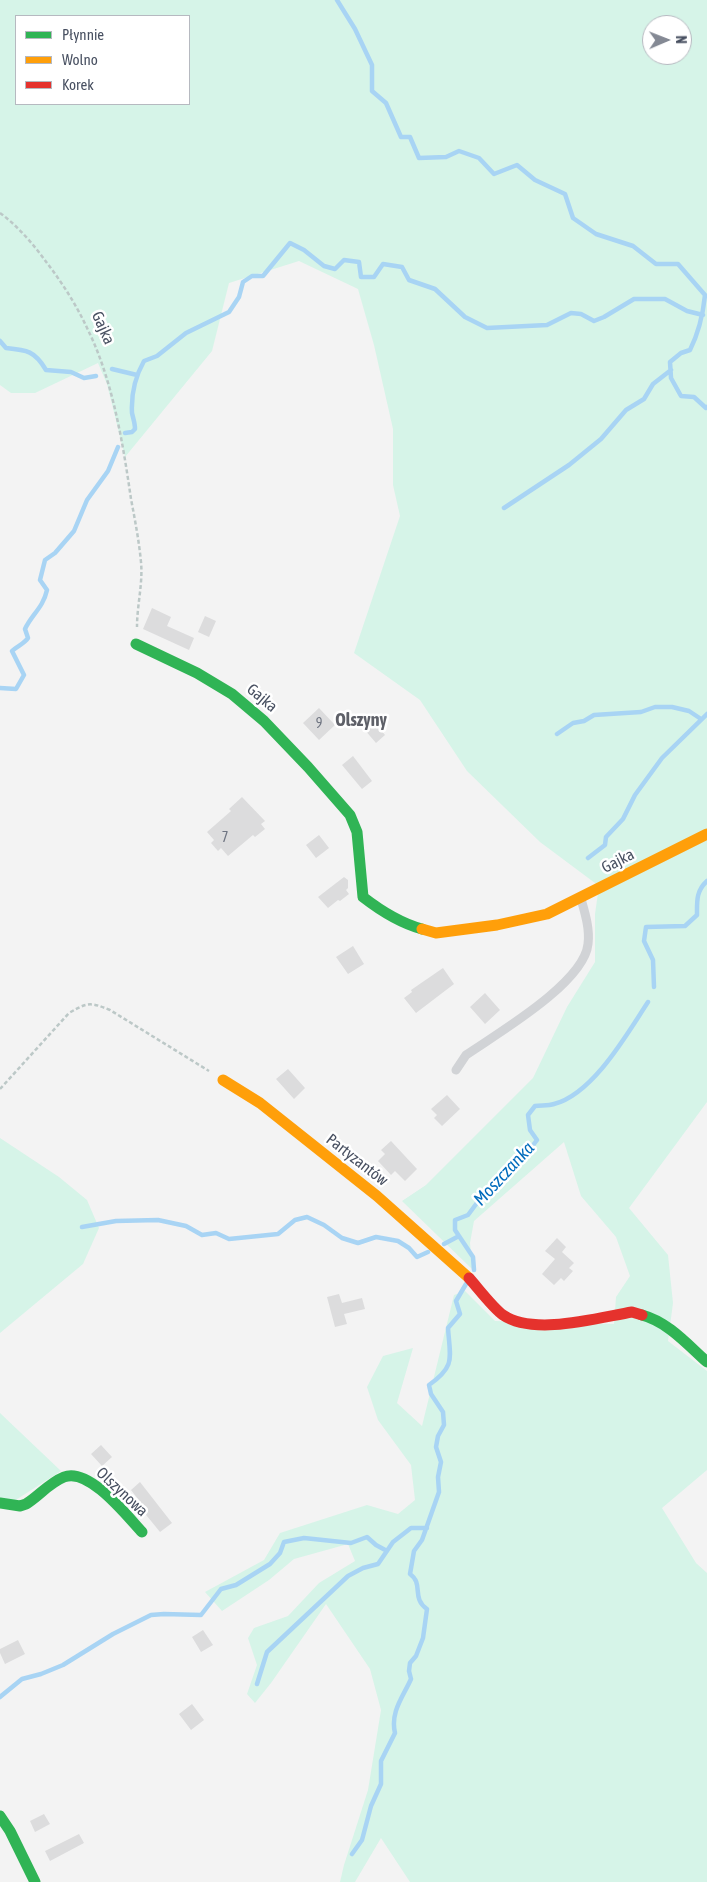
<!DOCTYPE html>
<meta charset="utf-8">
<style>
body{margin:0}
#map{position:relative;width:707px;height:1882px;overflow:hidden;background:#f3f3f3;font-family:"Asap Condensed",sans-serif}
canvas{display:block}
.legend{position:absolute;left:15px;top:15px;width:175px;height:90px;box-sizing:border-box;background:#fff;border:1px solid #b6b9c0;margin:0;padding:6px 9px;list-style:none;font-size:15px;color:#485061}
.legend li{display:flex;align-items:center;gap:10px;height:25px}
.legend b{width:25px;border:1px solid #b6b9c0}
.north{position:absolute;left:642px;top:15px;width:50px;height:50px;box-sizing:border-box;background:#fff;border:1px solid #b6b9c0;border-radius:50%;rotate:89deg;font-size:14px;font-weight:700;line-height:20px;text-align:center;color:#485061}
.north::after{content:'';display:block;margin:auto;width:18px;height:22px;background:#848994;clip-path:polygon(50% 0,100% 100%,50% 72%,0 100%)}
</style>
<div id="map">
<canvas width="707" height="1882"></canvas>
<ul class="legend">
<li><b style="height:6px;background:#30b455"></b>Płynnie</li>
<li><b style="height:6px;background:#ff9f0a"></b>Wolno</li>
<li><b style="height:6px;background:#e5322d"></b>Korek</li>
</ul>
<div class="north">N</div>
</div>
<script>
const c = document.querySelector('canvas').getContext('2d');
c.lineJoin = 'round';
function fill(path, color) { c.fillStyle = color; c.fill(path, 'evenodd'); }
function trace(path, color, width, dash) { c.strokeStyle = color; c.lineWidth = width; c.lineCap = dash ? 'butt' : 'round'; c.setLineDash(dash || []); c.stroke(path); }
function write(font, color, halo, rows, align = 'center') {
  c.font = font + ' "Asap Condensed",sans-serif'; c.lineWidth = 5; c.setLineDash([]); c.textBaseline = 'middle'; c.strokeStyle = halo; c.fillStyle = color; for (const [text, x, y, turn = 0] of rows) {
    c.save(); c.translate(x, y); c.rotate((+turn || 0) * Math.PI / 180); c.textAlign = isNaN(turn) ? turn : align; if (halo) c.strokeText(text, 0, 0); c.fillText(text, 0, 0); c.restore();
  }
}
fill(new Path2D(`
 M0 0H707V1102L629 1208 668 1255 673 1303 668 1341 707 1371V1470L662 1508 696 1563 707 1573V1882H410L381 1838 355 1882H340L344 1865 368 1790 381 1710 370 1669 326 1604 271 1683 255 1703 247 1694 257 1665 248 1638 254 1628 288 1616 319 1583 355 1561 348 1544 294 1559 269 1580 222 1611 205 1592 264 1560 280 1533 367 1505 398 1514 415 1500 411 1465 378 1420 367 1387 383 1356 413 1348 397 1403 422 1426 454 1295 465 1291 495 1321 614 1324 616 1297 630 1276 616 1237 581 1196 564 1142 474 1221 470 1243 473 1270 402 1201 426 1185 533 1078 567 1007 595 962V914L599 886 540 842 467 771 420 700 354 653 400 516 393 485V429L374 345 358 289 299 261 229 283 212 351 125 457 107 384 98 363 35 393H11L0 385ZM16 16H189V104H16ZM652 25H682V55H652Z
 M0 1138 59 1177 87 1200 99 1228 83 1264 0 1333Z
 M0 1413 61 1471 11 1503 0 1499Z`), '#d6f4e8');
trace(new Path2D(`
 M337 0 355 29 372 65V91L386 103 401 137H410L419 158 446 157 459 151 479 158 494 174 517 165 535 180 565 194 573 218 596 234 633 246 656 264H678L705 295C703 315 699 332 690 350L681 353 670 362 671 378 681 396 694 397 706 408 707 407
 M0 341 6 348C27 350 35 351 46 370L71 372 84 378 96 376
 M112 369 137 375
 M125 433 132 432 135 429C135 423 133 418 132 413 131 394 135 377 144 361L157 356 186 333 229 312 239 297 243 282 252 276H263L290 243 304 250 324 266 335 269 344 260 359 262 361 277H374L383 264 402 267 409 280 435 289 465 317 487 328 547 325 571 313 581 314 594 321 604 317 634 299H665L687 311 703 315
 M504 508 569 465 601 439 626 410 644 399 653 384 671 370
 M0 688 16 689 24 675 12 651C17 646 24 644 28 638L25 629C32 614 43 608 47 590L40 580 45 560 55 553 74 531 87 500 108 471 118 447
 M557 734 573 723 584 721 594 715 641 712 655 707H672L689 711 701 719
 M588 858 605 845 606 837 623 819 635 795 662 758 707 714
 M654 987 653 960 644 941 646 927 685 926 697 915C697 901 696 891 707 881
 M82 1227 116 1221 158 1220 186 1226 202 1235 216 1233 229 1239 278 1234 295 1220 307 1217 324 1225 342 1238 358 1243 376 1237 398 1241 409 1248 417 1257 428 1252
 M444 1244 459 1236
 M474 1270 473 1257 455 1230V1220L468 1215 485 1192 495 1189 518 1165 537 1140 530 1130 528 1115 535 1106C541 1105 548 1106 554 1104 593 1094 627 1034 648 1002
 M257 1684 267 1652 348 1576 363 1568 378 1564 393 1542 411 1528H427
 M0 1697 22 1679 41 1674 63 1665 113 1634 151 1615 164 1614 201 1615 221 1589 236 1585 270 1564 280 1553 284 1542 304 1538 351 1543 367 1537 376 1545 387 1551
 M352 1854 362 1840 371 1806 381 1784V1761L395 1733C390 1712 403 1697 411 1679L409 1671 410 1663 416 1656 423 1638 427 1609C411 1598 424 1584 410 1574L414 1551 422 1540 439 1492 438 1477 441 1462 436 1447 438 1436 444 1425 443 1412 431 1394 429 1385C456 1366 450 1358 448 1328L460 1314 456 1301 466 1284`), '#a8d4f4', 4.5);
fill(new Path2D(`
 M152 608 171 617 167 626 194 638 189 650 143 629Z
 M205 616 216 621 209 637 198 632Z
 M319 708 335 725 319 740 303 723Z
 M374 721 385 735 376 743 364 729Z
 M353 756 372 781 362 789 342 765Z
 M242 797 265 821 261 824 265 829 255 837 253 835 228 856 221 848 218 851 211 843 214 840 207 832 231 811 229 809Z
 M319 835 329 848 316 858 306 845Z
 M344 877 348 880V888L346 890 349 894 340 901 338 900 328 908 318 897Z
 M353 946 364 964 348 974 336 957Z
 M443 968 454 984 416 1013 404 998 412 992 411 990Z
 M485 993 500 1010 485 1024 470 1007Z
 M288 1069 305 1088 294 1099 276 1079Z
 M447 1095 460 1109 442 1126 434 1118 437 1115 431 1109Z
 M391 1141 417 1169 405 1181 395 1171 391 1175 378 1161 385 1154 381 1150Z
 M557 1238 566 1247 562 1252 574 1263 569 1268 573 1271 564 1281 561 1278 554 1285 542 1274 555 1259 545 1251Z
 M339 1294 342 1303 362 1298 365 1309 344 1314 347 1324 335 1327 327 1297Z
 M101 1445 112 1457 102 1466 91 1454Z
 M140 1482 172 1523 160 1532 138 1505 141 1503 131 1490Z
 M203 1630 213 1645 201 1652 192 1637Z
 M18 1640 25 1654 5 1664 0 1653V1649Z
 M192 1704 204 1720 191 1730 179 1714Z
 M44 1814 50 1824 35 1832 30 1821Z
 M79 1834 84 1843 50 1861 45 1851Z`), '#dcdcdd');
trace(new Path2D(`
 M0 213C18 226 34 245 47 263 63 284 77 306 88 330 113 381 123 444 131 499 135 520 139 541 141 562 143 584 137 605 137 627
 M0 1089 69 1013C88 1002 90 1002 110 1010L209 1071`), '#bcc8c7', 2.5, [4, 2.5]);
trace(new Path2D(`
 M456 1070 466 1055C498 1033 584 983 588 944 590 929 585 913 581 899`), '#d1d3d6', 9);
trace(new Path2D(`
 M136 644 197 673 232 694 264 721 308 767 350 815 357 832 363 897C381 911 400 923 422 929
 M642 1315C668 1322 687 1344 707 1362
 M0 1503 20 1506 26 1504C39 1496 49 1483 64 1477 89 1467 127 1516 142 1532
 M0 1816 10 1831 35 1882`), '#30b455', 11);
trace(new Path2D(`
 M422 929 436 933 497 925 547 914 707 834
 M223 1080 260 1103 377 1196 469 1278`), '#ff9f0a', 11);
trace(new Path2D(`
 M469 1278C478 1288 493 1308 503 1315 534 1336 597 1318 632 1312L642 1315`), '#e5322d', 11);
write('14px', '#6e7481', null, [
 ["9",319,724],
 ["7",225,838]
]);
write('16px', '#485061', '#fff', [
 ["Gajka",103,328,66],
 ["Gajka",262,698,40],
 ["Gajka",618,861,-27],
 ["Partyzantów",357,1160,38],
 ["Olszynowa",122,1492,43]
]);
write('bold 18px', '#5e6068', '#fff', [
 ["Olszyny",361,720]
]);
write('italic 18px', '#016bbc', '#fff', [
 ["Moszczanka",504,1174,-47]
]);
</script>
